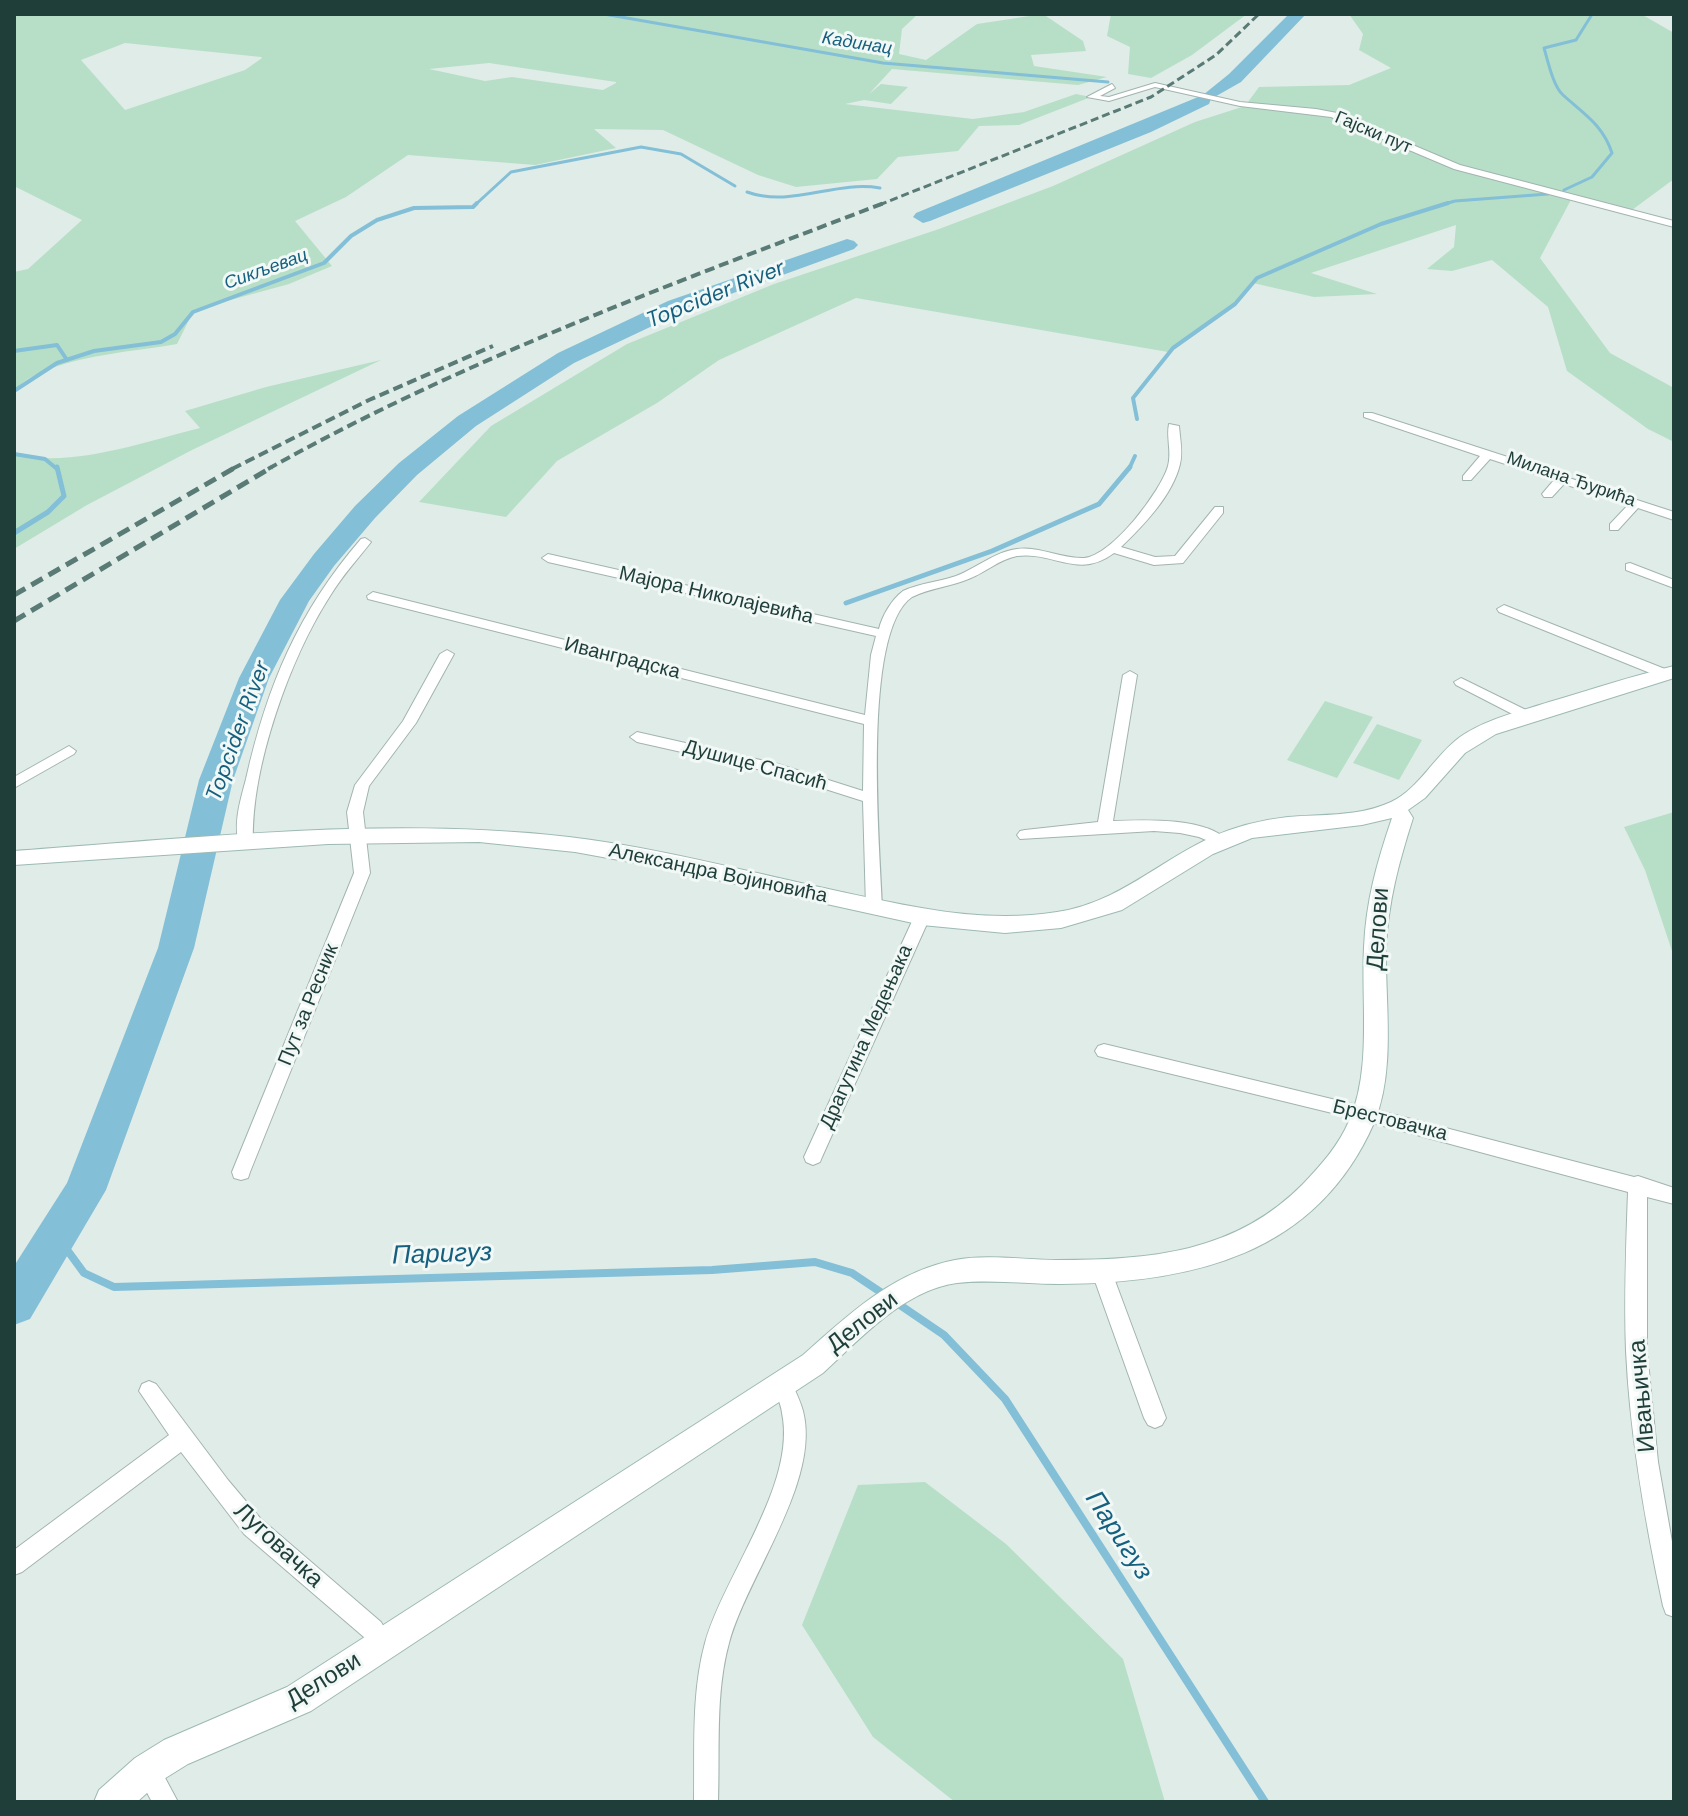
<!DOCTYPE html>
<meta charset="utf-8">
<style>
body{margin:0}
#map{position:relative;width:1688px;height:1816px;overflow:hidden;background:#e0ece8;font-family:"DM Sans",sans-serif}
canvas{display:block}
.frame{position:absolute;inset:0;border:16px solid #1f3e3a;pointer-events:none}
</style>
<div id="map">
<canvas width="1688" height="1816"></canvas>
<div class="frame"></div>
</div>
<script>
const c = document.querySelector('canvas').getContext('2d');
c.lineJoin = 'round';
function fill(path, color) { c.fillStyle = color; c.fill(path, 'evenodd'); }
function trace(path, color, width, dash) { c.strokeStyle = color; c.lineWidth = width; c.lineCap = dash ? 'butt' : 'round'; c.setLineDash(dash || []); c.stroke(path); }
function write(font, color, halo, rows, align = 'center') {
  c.font = font + ' "DM Sans",sans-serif'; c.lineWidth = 6; c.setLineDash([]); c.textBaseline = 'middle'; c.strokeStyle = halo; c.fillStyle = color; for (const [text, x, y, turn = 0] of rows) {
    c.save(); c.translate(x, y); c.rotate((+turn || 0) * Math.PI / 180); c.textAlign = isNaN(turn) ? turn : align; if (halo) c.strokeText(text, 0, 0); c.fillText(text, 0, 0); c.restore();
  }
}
fill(new Path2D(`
 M14 14H918L902 29 899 54 926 60 977 24 1043 14 1083 41 1086 51 1031 55 1034 66 1107 77 1078 85 892 69 869 94 881 84 908 87 891 104 864 100 845 104 973 119 1024 112 1076 94 1091 97 1019 125 979 126 958 151 898 157 877 179 796 187 758 175 663 130 594 129 616 148 535 165 408 155 346 197 295 221 332 266 289 284 194 310 177 344C133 352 43 357 14 391V272L28 269 82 220 14 186ZM125 43 261 57 262 58 245 70 125 110 81 60ZM489 63 616 82V83L603 90 512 77 485 81 429 69Z
 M1111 14H1247L1192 55 1151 78 1128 74 1130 47 1107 36Z
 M1349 14H1641L1674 33V179L1632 210 1573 196 1540 258 1610 353 1674 388V442L1648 429 1567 371 1548 307 1492 260 1452 271 1427 269 1454 247 1456 225 1311 273 1377 294 1314 297 1253 283 1235 304 1168 352 856 298 719 360 657 403 557 461 506 517 419 502 491 426 627 344 774 284 939 229 1053 186 1195 122 1245 106 1259 87 1349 85 1391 68 1359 50 1363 34Z
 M381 360 192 450 87 505 14 549V453C66 470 147 441 200 428L185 411 266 387Z
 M1325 701 1373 717 1337 778 1287 760Z
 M1377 724 1422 740 1399 780 1353 763Z
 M1674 812V957L1645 870 1624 827Z
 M925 1482 1006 1544 1123 1659 1165 1802H955L873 1737 802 1625 858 1485Z`), '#b7dfc7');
trace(new Path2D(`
 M604 14 883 63 1108 82
 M1564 190 1592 177 1612 153C1603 125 1584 114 1563 95 1553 86 1548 61 1544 48L1576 40 1591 16 1589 14
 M747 192C792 208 835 180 880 188
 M475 205 511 172 641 147 681 154 735 186
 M1441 205 1455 201 1548 194`), '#83bfd6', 3);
trace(new Path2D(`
 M14 351 57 345 67 360
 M14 391 57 363 94 351 161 342 175 334 193 312 324 263 351 236 377 220 414 208 473 207 477 203
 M1137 419 1133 398 1173 348 1235 304 1257 278 1381 224 1448 203
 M14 454 45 459 57 469
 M1129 469 1135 456`), '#83bfd6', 4);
trace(new Path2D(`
 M14 533 48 512 64 496 57 467
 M846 603 992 551 1099 504 1130 467`), '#83bfd6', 5);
trace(new Path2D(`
 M59 1233 66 1249`), '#83bfd6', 6);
trace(new Path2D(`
 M65 1247 84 1273 114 1287 712 1270 815 1262 852 1273 885 1295
 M894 1301 944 1335 1005 1399 1265 1802`), '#83bfd6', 8);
fill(new Path2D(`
 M1289 14H1306L1241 82 1211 99 1209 104 1151 132 930 221 923 223 913 217 916 213 1203 95 1229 74Z
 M847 239 854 241 858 245 854 249 684 311 574 363 476 426 417 475 375 518 334 566 309 601 269 678 233 780 194 948 106 1190 30 1319 14 1325V1266L67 1183 158 948 199 780 239 678 280 600 314 554 355 506 399 463 458 416 558 353 668 301Z`), '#83bfd6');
const street = new Path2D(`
 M1155 83 1240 102 1316 109 1337 113 1460 165 1674 221V227L1454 169 1331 117 1240 106 1155 87 1109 101 1087 97 1112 84 1115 88 1100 96 1109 97Z
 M1364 413H1372L1560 474 1568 475 1569 478 1674 512V520L1638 508 1618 530H1610V524L1628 505 1564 484 1552 497H1544L1542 494 1554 480 1490 459 1471 480H1463V476L1480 456 1364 417Z
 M1169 424 1179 426C1180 439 1183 452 1180 464 1173 495 1143 526 1121 547L1155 557 1175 556 1215 507H1223V513L1183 563 1154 565 1114 553C1078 580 1054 551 1017 556 999 559 984 574 966 580 949 587 930 588 912 597 861 632 880 847 882 907L874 913 866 907 863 801 775 773 637 742 630 737 637 732 778 764 863 791 864 724 368 599 367 596 373 592 865 715 871 655 876 636 548 562 542 558 548 554 879 629C882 616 892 599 903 591 920 583 939 582 956 576 977 568 994 552 1017 549 1040 546 1061 559 1084 558 1112 556 1161 491 1168 466 1172 452 1166 437 1169 424Z
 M365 538 371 542C357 560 342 576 330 596 290 658 251 767 253 841L250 845H240C232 826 241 798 246 779 267 686 298 612 361 539Z
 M1630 563 1674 580V588L1626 570V564Z
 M1504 605 1670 671 1672 674 1670 677H1660L1499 612 1497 609Z
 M447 650 454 654 416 723 369 786 363 812 370 873 250 1172 248 1178 241 1180 234 1178 232 1172 354 873 347 812 355 785 403 721 440 654Z
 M1130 671 1137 675 1113 821C1144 820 1206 817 1228 841L1225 845 1220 846 1199 837 1180 833 1154 831 1020 839 1017 835 1020 831 1025 830 1098 822 1123 675Z
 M1461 678 1532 713 1534 716 1532 719H1522L1456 685 1454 682Z
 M69 746 76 751 74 754 14 788V777Z
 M922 911 930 917 822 1157 820 1162 813 1165 806 1162 804 1157 914 917Z
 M1104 1044 1365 1107 1634 1177 1638 1176 1674 1188V1204L1647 1197V1351L1658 1462 1674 1553V1617L1666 1614 1663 1606C1645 1522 1630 1437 1626 1351 1624 1298 1626 1245 1628 1192L1365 1121 1098 1056 1095 1051 1098 1046Z
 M1101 1261 1108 1264 1111 1270 1166 1418 1162 1425 1155 1428 1148 1425 1144 1418 1091 1270 1094 1264Z
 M782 1374 789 1377C794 1388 800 1400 803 1411 821 1481 747 1576 729 1643 715 1694 720 1750 718 1802H694C695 1750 691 1694 705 1643 724 1575 797 1484 782 1413 781 1403 775 1393 772 1384L775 1377Z
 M149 1381 156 1384 228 1480 260 1518 381 1622 394 1645 390 1653 382 1657 374 1653 365 1638 244 1534 181 1452 22 1572 14 1575V1550L169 1435 139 1391 142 1384Z
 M147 1758 156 1761 178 1802H152L135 1770 138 1761Z`);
const secondary = new Path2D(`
 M1674 666V678L1496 734 1465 753 1425 798 1408 810 1413 818C1399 862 1388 902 1386 948 1385 1004 1396 1070 1374 1123 1316 1255 1192 1283 1061 1284 1027 1284 991 1279 957 1283 904 1290 860 1339 823 1373L311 1711 188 1764 159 1782 137 1802H94L99 1790 135 1758 164 1740 287 1687 803 1355C848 1315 893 1272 955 1260 986 1254 1025 1260 1057 1260 1150 1260 1235 1253 1303 1184 1321 1165 1339 1145 1349 1121 1372 1070 1361 1002 1364 947 1366 901 1377 862 1392 818L1362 825 1252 838 1213 854 1122 910 1061 928 1005 933 922 925 663 868 575 852 479 842 328 844 14 865V851C198 838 385 816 569 837 661 848 752 873 842 892 913 907 984 924 1057 912 1118 903 1159 861 1212 837 1236 826 1262 820 1288 817 1322 814 1359 817 1391 802 1420 788 1434 756 1460 737 1486 719 1518 712 1549 702 1590 690 1632 676 1674 666Z`);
trace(street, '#a2b4b0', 2);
trace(secondary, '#9db9b3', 2);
fill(street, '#fff');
fill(secondary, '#fff');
trace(new Path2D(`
 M879 205 1151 97 1216 55 1259 14`), '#597a75', 3, [8, 4]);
trace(new Path2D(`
 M232 469 369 400 493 346
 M268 469C464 359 675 283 884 203`), '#597a75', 4, [10, 5]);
trace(new Path2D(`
 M14 595 236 467
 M14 621 272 467`), '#597a75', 5, [13, 7]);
write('italic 18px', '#155f7f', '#f1f8f6', [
 ["Кадинац",857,44,9],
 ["Сикљевац",266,270,-20]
]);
write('18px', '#1f3e3a', '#f1f8f6', [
 ["Гајски пут",1373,133,23],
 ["Милана Ђурића",1571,480,19]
]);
write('20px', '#1f3e3a', '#f1f8f6', [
 ["Мајора Николајевића",716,596,13],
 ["Иванградска",622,659,14],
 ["Душице Спасић",755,766,15],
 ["Александра Војиновића",718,874,12],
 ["Пут за Ресник",309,1005,-68],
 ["Драгутина Медењака",867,1037,-66],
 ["Брестовачка",1390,1121,14]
]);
write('italic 22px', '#155f7f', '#f1f8f6', [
 ["Topcider River",716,295,-22],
 ["Topcider River",239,731,-70]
]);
write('24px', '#1f3e3a', '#f1f8f6', [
 ["Делови",1379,929,-86],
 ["Делови",863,1323,-38],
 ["Ивањичка",1643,1396,-95],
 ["Луговачка",278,1546,43],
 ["Делови",324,1681,-32]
]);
write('italic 26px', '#155f7f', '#f1f8f6', [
 ["Паригуз",442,1255,-2],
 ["Паригуз",1118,1536,57]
]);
</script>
